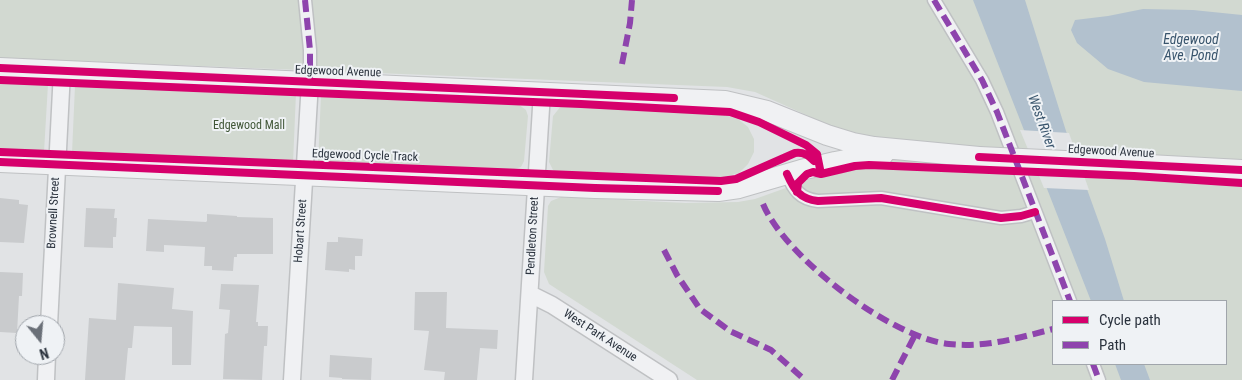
<!DOCTYPE html>
<style>
body{margin:0}
#map{position:relative;width:1242px;height:380px;overflow:hidden;background:#e1e3e5;font-family:"Roboto Condensed",sans-serif}
canvas{display:block}
.legend{position:absolute;left:1052px;top:300px;width:175px;height:65px;box-sizing:border-box;background:#eff2f5;border:1px solid #a0a5ab;margin:0;padding:6px 9px;list-style:none;font-size:15px;color:#2a323d}
.legend li{display:flex;align-items:center;gap:10px;height:25px}
.legend b{width:25px;border:1px solid #a0a5ab}
.north{position:absolute;left:15px;top:315px;width:50px;height:50px;box-sizing:border-box;background:#eff2f5;border:1px solid #a0a5ab;border-radius:50%;rotate:163deg;font-size:14px;font-weight:700;line-height:20px;text-align:center;color:#2a323d}
.north::after{content:'';display:block;margin:auto;width:18px;height:22px;background:#6a7078;clip-path:polygon(50% 0,100% 100%,50% 72%,0 100%)}
</style>
<div id="map">
<canvas width="1242" height="380"></canvas>
<ul class="legend">
<li><b style="height:6px;background:#d6006c"></b>Cycle path</li>
<li><b style="height:6px;background:#8e44ad"></b>Path</li>
</ul>
<div class="north">N</div>
</div>
<script>
const c = document.querySelector('canvas').getContext('2d');
c.lineJoin = 'round';
function fill(path, color) { c.fillStyle = color; c.fill(path, 'evenodd'); }
function trace(path, color, width, dash) { c.strokeStyle = color; c.lineWidth = width; c.lineCap = dash ? 'butt' : 'round'; c.setLineDash(dash || []); c.stroke(path); }
function write(font, color, halo, rows, align = 'center') {
  c.font = font + ' "Roboto Condensed",sans-serif'; c.lineWidth = 4; c.setLineDash([]); c.textBaseline = 'middle'; c.strokeStyle = halo; c.fillStyle = color; for (const [text, x, y, turn = 0] of rows) {
    c.save(); c.translate(x, y); c.rotate((+turn || 0) * Math.PI / 180); c.textAlign = isNaN(turn) ? turn : align; if (halo) c.strokeText(text, 0, 0); c.fillText(text, 0, 0); c.restore();
  }
}
fill(new Path2D(`
 M0 0H1242V380H697L549 284 544 272 548 206 551 201 561 197 686 203 738 202 755 199 825 174 842 170 845 131 822 122 755 92 727 87 0 58ZM1053 301H1226V364H1053Z
 M0 82 48 84 44 152 0 150Z
 M75 86 296 93 293 163 72 153Z
 M321 95 518 104 526 110 528 116 524 161 521 167 508 171 318 163Z
 M561 106 718 113 738 119 748 127 754 139V152L748 164 739 173 717 179 580 175 558 173 553 170 549 162 553 116Z`), '#d2d9d1');
fill(new Path2D(`
 M973 0H1025L1066 131 1105 239 1124 301H1091Z
 M1143 9 1193 10 1242 15V91L1144 82 1108 69 1077 43 1071 30 1075 20 1108 16Z
 M1115 364H1144L1150 380H1121Z`), '#b2c1ce');
fill(new Path2D(`
 M1020 130 1069 133 1089 190 1044 188Z`), '#e1e3e5');
fill(new Path2D(`
 M0 198 19 200V204L28 205 24 243 0 242Z
 M86 208 115 209 114 218H117L116 237H113V248L84 247Z
 M207 214 237 216V217L273 218V254H237V257H234L233 271 212 270V266H204L205 247 164 245V252L146 251 148 219 206 222 207 221Z
 M338 237 363 239 362 256H355V270L349 269V272L325 270 327 242H338Z
 M0 272 23 273 22 296H19L17 333 0 332Z
 M118 283 174 288 172 309 193 311 191 365H172V327L134 326 132 348H128L125 380H85L89 318 116 320Z
 M221 284 259 285 256 322H258V326H268L267 346H264L262 380 223 379 225 334 228 333 230 310 219 309Z
 M415 292H447L446 328 498 330 497 349 480 348 477 380H444L445 372 424 370 429 331 414 330Z
 M330 355 372 358 371 380 342 379V378L329 377Z`), '#c9cbcd');
const pedestrian = new Path2D(`
 M305 0 310 50V82
 M934 0 982 80 997 112 1070 301
 M787 174C794 190 800 199 818 201L881 198 1001 218 1021 216 1035 212
 M1093 364 1099 380`);
const minor = new Path2D(`
 M530 294 552 305 669 380
 M49 325 62 71
 M46 380 47 355
 M292 380 310 82
 M524 380 542 92`);
const tertiary = new Path2D(`
 M0 68 725 101 767 111 827 135 853 143 874 147 979 157
 M0 162 595 188 718 191 739 188 801 170 835 162 872 155H883
 M1130 164 1242 170`);
trace(pedestrian, '#bfc1c3', 15);
trace(minor, '#bfc1c3', 19);
trace(tertiary, '#bfc1c3', 22);
trace(pedestrian, '#f0f1f3', 12);
trace(minor, '#f0f1f3', 16);
trace(tertiary, '#f0f1f3', 20);
const tertiaryBridge = new Path2D(`
 M979 157 1130 164`);
trace(tertiaryBridge, '#bfc1c3', 22, []);
trace(tertiaryBridge, '#f0f1f3', 20);
trace(new Path2D(`
 M305 0 310 50V82
 M934 0 982 80 997 112 1070 301
 M622 64 630 23 632 0
 M763 204C785 257 891 338 949 344 985 348 1018 338 1053 329
 M664 250 677 275 700 309 730 331 771 350 805 380
 M1093 364 1099 380
 M892 380 915 335`), '#8e44ad', 6, [12, 6]);
trace(new Path2D(`
 M0 68 674 98
 M0 80 581 104 730 112 759 122 806 145 817 154 821 174
 M0 152 721 181 736 179 795 153C804 152 808 155 814 161
 M979 157 1242 170
 M0 162 595 188 718 191
 M787 174C794 190 800 199 818 201L881 198 1001 218 1021 216 1035 212
 M797 192 798 183 807 174 813 172 821 174 855 166 869 165 1134 176 1242 183`), '#d6006c', 8);
write('12px', '#2a323d', '#eff2f5', [
 ["Edgewood Avenue",338,72,2],
 ["Edgewood Avenue",1111,152,3],
 ["Edgewood Cycle Track",365,156,2],
 ["Brownell Street",54,213,-87],
 ["Hobart Street",301,231,-86],
 ["Pendleton Street",533,236,-87],
 ["West Park Avenue",600,336,33]
]);
write('12px', '#415738', '#eff2f5', [
 ["Edgewood Mall",249,126]
]);
write('italic 14px', '#38546c', '#eff2f5', [
 ["Edgewood",1191,40],
 ["Ave. Pond",1191,56],
 ["West River",1041,122,70]
]);
</script>
